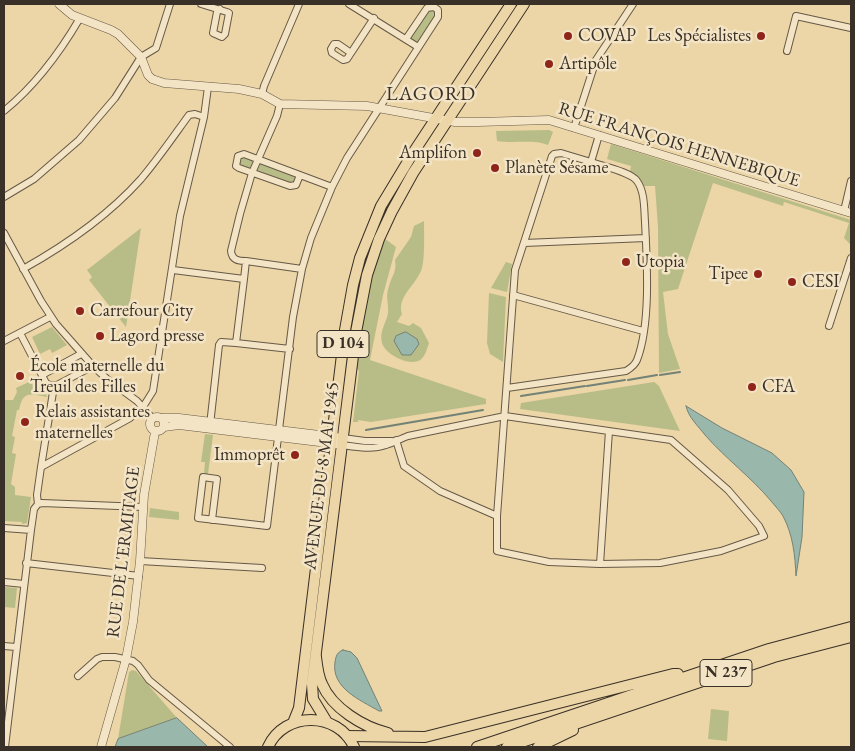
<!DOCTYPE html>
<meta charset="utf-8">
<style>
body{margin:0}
#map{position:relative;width:855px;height:751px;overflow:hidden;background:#ecd5a6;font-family:"EB Garamond",serif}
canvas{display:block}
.frame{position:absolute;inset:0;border:5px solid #393027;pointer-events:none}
</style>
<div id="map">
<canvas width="855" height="751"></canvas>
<div class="frame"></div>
</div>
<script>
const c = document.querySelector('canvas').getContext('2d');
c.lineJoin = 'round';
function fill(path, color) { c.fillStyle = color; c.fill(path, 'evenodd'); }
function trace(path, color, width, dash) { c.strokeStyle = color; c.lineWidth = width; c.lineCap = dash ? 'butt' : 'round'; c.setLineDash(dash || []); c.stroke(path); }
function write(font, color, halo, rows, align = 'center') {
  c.font = font + ' "EB Garamond",serif'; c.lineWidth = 5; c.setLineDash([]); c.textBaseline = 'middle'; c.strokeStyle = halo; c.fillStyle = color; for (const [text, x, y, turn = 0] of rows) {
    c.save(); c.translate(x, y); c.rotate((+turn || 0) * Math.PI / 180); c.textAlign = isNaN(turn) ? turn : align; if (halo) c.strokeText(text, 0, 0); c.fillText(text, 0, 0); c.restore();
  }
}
fill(new Path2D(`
 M427 8 438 10 418 47 406 39Z
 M549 130 553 132 548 145C532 139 515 144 497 141L496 131Z
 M611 144 851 220V238L850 244 844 238 849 223 784 202 783 206 713 183 678 289 663 292 668 334 680 369 659 373 658 227 655 186H644L638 177 630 172 631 166 607 159Z
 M241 154 300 175 296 185 239 168 238 156Z
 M424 221C424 233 425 257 422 268 418 283 396 297 402 314L397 322 409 326 413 323 421 328 429 343C427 349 425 357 420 360 409 367 385 354 382 343 379 331 386 324 388 313 389 302 385 298 389 286 392 275 397 272 395 260L411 237 414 226Z
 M141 228 126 327 89 280 92 277 87 270Z
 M384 238 396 247 383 295 370 360 486 399V404L371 422 358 420V422H353L359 371 355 367 360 330 370 281Z
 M506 262 512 264 507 292 491 288Z
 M489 293 506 297 503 362 490 354 487 343Z
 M52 327 67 345 52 353 50 349 40 354 32 337Z
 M29 382 35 386H43L47 397C30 394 23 390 19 410H17L12 436 15 437 12 453 16 454 11 484 15 487V495L31 497 27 523 22 524V522L4 521V400H13L17 392 16 388Z
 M654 382 659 386 680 431 520 409 521 403Z
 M205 434 213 435 208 474H204L205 462H201Z
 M150 508 179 512V520L149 517Z
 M4 587 17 588 15 608 4 607Z
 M132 670 136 671 177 718 118 739 129 672Z
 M711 709 729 711 727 741 708 739Z`), '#b8bd87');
const water = new Path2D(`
 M406 332 417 339 419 344 411 355H402L394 341 396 336Z
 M686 406 722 428 772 453 791 470 804 492 802 537 796 576C795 555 793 535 783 516 780 511 775 506 771 501 751 477 726 459 705 435 699 427 688 417 686 406Z
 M343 650 351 652 357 658 382 711H379C360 700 331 688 335 662 336 656 337 652 343 650Z
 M177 718 208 747H115L118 739Z`);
fill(water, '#99b8ab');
trace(water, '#738276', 1);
trace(new Path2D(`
 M660 375 680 372
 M628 380 657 375
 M587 386 625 380
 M521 396 585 386
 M366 430 483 410`), '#738276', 2);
const minor = new Path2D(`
 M201 4 227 12 229 13 225 34 222 37 213 33 217 12 220 9
 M349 4 418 47
 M787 51 796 16 851 28
 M351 53 338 44H334L331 49 332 53 343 60 347 59 374 18
 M262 94 264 86 299 4
 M4 111C36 85 59 54 80 18
 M574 128 596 60 633 4
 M300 175 296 185 290 186 239 168 236 166 238 156 244 154 332 187
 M4 197 34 179 79 140 115 98 141 57 156 48 170 4
 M844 211 851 181
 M4 233 41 301 56 324 93 366 107 379 137 401 153 419
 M524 243 646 238
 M246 261C238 261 232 260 231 251L240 214 252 173 277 116 280 104
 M23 269C66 245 107 217 141 179 158 159 173 137 189 115L195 114 204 117
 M173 270 244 279 246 261 302 269
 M513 295 643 331
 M829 326 851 258
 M20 333 46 383 52 386 57 385 93 366
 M4 341 50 317
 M236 343 290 349
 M42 375 81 354
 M507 388 626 371C631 368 635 365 637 360 651 324 647 261 645 222 644 209 645 192 637 181 631 172 602 166 591 162
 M210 425 219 345 221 342 236 343 244 279
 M343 438 365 441H392
 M342 445C356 447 372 450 386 445 393 443 400 439 408 436L505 416 671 440 728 490 759 526 764 536 721 551 660 563 600 564 549 562 497 551V516L440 491 404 466 396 440
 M41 467 130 418 143 407 153 391 180 216 204 117 208 87
 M38 504 42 503 143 507
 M497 516 515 270 552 156 554 154 561 153 591 162 599 135
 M212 520 217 479 203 477 198 518 267 526 293 317 302 269 311 238 332 187 347 158 438 17V10L434 7 427 8 406 39
 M4 528 31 530
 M140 561 262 568
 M26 563 139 576
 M600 564 609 431
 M4 582 24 584
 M4 646 16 647
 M78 676 97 659 102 657H115L133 661 138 665 149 680 230 747
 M5 747 31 530 34 509 38 504 37 495 41 467 54 386`);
const tertiary = new Path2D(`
 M59 4 72 15 111 30 118 34 141 57 148 75 152 79 164 83 239 89 262 94 280 104 367 106 455 122H478L549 120 851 213
 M150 424a7 7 0 1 1 14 0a7 7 0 1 1-14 0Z
 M162 418H179L336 437
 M164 427 179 425 336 444
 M101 747 126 659 133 622 140 561 144 495 155 432`);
const primary = new Path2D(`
 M327 722 313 699 312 684 356 332 367 275 379 239 392 211 413 173 524 4
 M293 723 299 708 345 330 353 285 360 258 381 206 413 153 511 4
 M268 747C284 711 338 711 354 747`);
const trunk = new Path2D(`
 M316 657C317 666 318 676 322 684 332 708 363 727 388 733
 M347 736 425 737 673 674H678
 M477 747 769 649 851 627
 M507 747 774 657 851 637
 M538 747 573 730`);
trace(minor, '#665947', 8);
trace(tertiary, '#665947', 9);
trace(primary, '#393027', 12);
trace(trunk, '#393027', 12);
trace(minor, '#f3e4c5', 6);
trace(tertiary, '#f3e4c5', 8);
trace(primary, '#ecd5a6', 10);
trace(trunk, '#ecd5a6', 10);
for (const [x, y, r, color] of [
 [568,36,5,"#8f2418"],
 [761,36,5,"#8f2418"],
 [549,64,5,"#8f2418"],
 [477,153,5,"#8f2418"],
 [495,168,5,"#8f2418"],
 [626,262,5,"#8f2418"],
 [758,274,5,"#8f2418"],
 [792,282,5,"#8f2418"],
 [80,311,5,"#8f2418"],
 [100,336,5,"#8f2418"],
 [20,376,5,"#8f2418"],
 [752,387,5,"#8f2418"],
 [25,422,5,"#8f2418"],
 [295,455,5,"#8f2418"]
]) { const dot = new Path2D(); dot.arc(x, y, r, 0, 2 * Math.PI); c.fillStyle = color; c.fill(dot); trace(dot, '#f3e4c5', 2); }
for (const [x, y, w] of [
 [343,344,52],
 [726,673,52]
]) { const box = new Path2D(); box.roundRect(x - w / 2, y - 13.5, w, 27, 4); c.fillStyle = '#f3e4c5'; c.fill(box); trace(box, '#393027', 1); }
write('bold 16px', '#393027', null, [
 ["D 104",343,344],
 ["N 237",726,673]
]);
write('18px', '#393027', '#f3e4c5', [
 ["COVAP",578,36],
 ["Les Spécialistes",751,36,"right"],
 ["Artipôle",559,64],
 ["Amplifon",467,153,"right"],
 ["Planète Sésame",505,168],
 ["Utopia",636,262],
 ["Tipee",748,274,"right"],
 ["CESI",802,282],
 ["Carrefour City",90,311],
 ["Lagord presse",110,336],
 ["École maternelle du",30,366],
 ["Treuil des Filles",30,387],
 ["CFA",762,387],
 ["Relais assistantes",35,412],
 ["maternelles",35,433],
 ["Immoprêt",285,455,"right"]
], 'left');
write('18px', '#393027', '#f3e4c5', [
 ["RUE FRANÇOIS HENNEBIQUE",679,145,17],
 ["AVENUE DU 8 MAI 1945",322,476,-83],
 ["RUE DE L'ERMITAGE",124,552,-83]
]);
c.letterSpacing = '1px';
write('20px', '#393027', '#f3e4c5', [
 ["LAGORD",431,95]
]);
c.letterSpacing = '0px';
</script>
